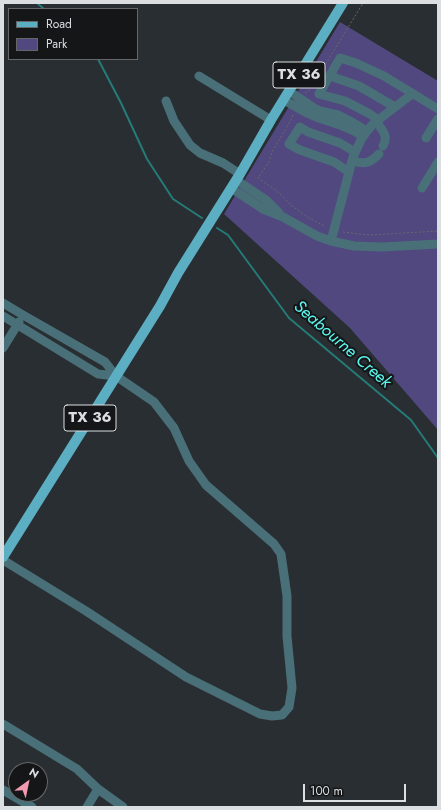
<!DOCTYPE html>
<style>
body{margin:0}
#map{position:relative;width:441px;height:810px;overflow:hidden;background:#292e32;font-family:Jost,sans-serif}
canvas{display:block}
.frame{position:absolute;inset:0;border:4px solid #dbdfe1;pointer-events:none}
.legend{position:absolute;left:8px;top:8px;width:130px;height:52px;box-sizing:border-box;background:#141618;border:1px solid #646668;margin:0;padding:5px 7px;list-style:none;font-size:12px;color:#dbdfe1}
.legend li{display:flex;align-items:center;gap:8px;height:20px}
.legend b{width:20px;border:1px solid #646668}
.north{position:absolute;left:8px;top:762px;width:40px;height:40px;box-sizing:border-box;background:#141618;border:1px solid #646668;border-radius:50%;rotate:33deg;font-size:11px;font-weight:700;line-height:16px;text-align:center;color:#dbdfe1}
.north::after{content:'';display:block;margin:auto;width:14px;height:18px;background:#f29aaf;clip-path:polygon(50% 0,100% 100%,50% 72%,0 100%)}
.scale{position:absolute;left:303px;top:784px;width:103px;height:18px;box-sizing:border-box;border:2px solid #dbdfe1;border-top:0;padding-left:5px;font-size:12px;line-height:14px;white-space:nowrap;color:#dbdfe1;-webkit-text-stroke:3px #141618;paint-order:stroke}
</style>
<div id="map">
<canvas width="441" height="810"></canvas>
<div class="frame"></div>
<ul class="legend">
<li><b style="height:5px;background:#5cafc3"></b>Road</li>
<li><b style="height:11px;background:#51487f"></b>Park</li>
</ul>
<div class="north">N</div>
<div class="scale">100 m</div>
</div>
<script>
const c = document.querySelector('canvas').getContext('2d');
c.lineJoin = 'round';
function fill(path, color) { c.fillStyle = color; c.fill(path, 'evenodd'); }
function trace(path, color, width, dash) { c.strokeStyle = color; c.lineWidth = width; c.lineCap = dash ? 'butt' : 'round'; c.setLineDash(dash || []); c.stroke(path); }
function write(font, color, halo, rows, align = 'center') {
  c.font = font + ' Jost,sans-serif'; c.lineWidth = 4; c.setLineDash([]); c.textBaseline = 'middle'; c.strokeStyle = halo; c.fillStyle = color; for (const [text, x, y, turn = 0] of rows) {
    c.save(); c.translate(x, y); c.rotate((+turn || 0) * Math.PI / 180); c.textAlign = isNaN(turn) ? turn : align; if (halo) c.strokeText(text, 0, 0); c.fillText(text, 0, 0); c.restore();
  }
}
fill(new Path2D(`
 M340 22 438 81V430L350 328 224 214Z`), '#51487f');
trace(new Path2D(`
 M37 3 44 9
 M98 59 121 103 147 159 173 199 202 218
 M217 228 228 235 289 318 411 420 438 458`), '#257b77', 2);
trace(new Path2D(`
 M305 93 309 91 363 3
 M293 115 292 118 272 152 269 162 258 178 277 191 291 205 306 216 326 227
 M343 232 369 235 438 231`), '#666b6e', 1, [2, 2]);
trace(new Path2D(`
 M199 76 271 120
 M330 76 359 86 395 107
 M289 91 314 108 320 111 338 115 352 122 367 131
 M284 100 307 113 316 117 340 125 356 132 363 137
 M166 101 174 121 190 145 200 153 223 163 240 174
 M378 120 370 114 345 101 319 94 340 58 356 63 384 76 438 109
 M376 121C382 130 389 136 383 146
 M426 138 438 119
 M352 161C365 164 369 164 379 154
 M349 172 334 162 300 150 289 144 300 127 308 132 340 143 355 152
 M236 180 266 200 279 213
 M231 188 263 209 283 217 317 236 331 241 354 246 382 247 438 244
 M422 188 438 162
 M331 241 353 157 361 140 367 131 373 124 412 94
 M3 303 23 315 105 362 116 376 154 402 174 428 189 461 206 485 274 544 281 554 287 596V636L292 688 289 707 282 715 272 716 260 714 186 677 86 611 3 560
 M3 316 98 374 116 376
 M3 348 19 322
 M3 724 77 769 98 789 123 807
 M3 790 32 807
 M87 807 98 789`), '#496f78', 9);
trace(new Path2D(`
 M3 557 160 306 178 273 240 174 271 120 343 3`), '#5cafc3', 10);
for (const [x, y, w] of [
 [299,75,52],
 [90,418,52]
]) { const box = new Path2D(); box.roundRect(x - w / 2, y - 13, w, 26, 3); c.fillStyle = '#141618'; c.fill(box); trace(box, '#dbdfe1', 1); }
write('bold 15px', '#dbdfe1', null, [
 ["TX 36",299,75],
 ["TX 36",90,418]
]);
write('italic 17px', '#5cf8f0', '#141618', [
 ["Seabourne Creek",342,345,41]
]);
</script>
